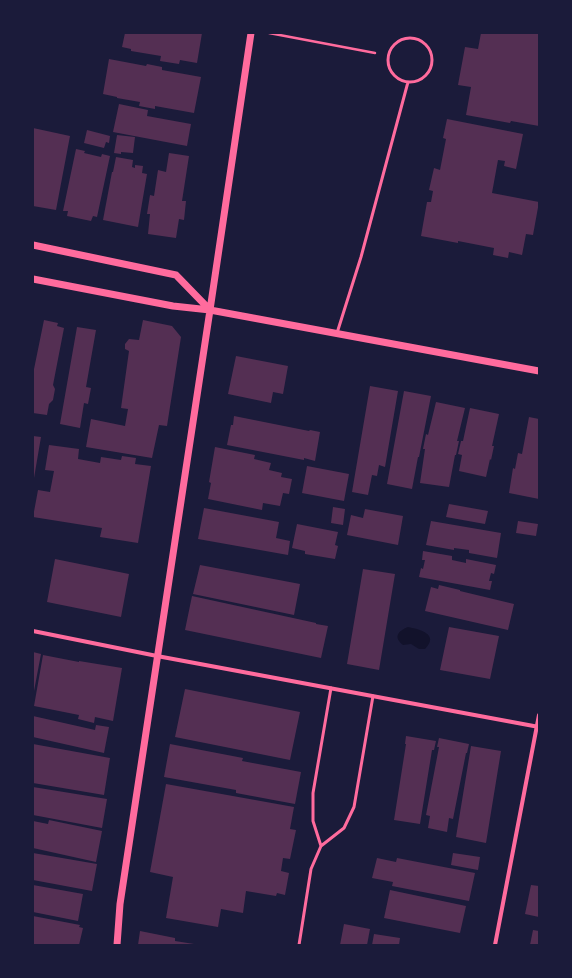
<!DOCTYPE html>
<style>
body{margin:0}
#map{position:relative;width:572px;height:978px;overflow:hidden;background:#1b1b3a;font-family:"Varela Round",sans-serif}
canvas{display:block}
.frame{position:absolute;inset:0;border:34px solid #1b1b3a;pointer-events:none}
</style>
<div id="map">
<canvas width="572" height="978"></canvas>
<div class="frame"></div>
</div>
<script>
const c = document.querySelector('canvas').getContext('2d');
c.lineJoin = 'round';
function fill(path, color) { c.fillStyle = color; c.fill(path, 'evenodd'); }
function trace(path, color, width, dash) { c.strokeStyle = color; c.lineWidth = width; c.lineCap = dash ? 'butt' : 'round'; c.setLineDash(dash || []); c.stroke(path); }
fill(new Path2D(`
 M408 627C419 629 440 634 425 649H419L411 644 403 645C393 637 398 631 408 627Z`), '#12122b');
fill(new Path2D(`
 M125 33H202L197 63 180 60 179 64 160 61 161 56 131 51V49L122 47Z
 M481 33H535L539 34V126L511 121 510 123 466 115 471 87 458 85 465 47 478 49Z
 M109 59 146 66 147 64 162 67V70L201 77 194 113 155 106V109L139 106 140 102 117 98V97L103 94Z
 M119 104 148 110 147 116 191 124 187 146 113 132Z
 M447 119 523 134 516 169 504 166 505 161 498 160 492 193 539 202 533 235 526 234 522 255 509 252 508 258 493 255 494 248 458 241V243L421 236 427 202H431L433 191 429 190 434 168 440 170 446 139 443 138Z
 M33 128 70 136 56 210 33 206Z
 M87 130 110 136 109 143 106 142 104 148 84 143Z
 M117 135 135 137 133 153 121 152V154L114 153Z
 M76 149 85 151 84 153 101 157 102 154 110 156 97 217 93 216 91 221 67 216 68 211H63Z
 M169 153 189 156 182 201H186L184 220 179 219 176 238 148 234 150 214H147L150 195 154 196 158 170 166 172Z
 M116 157 133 160 132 167 135 168V165L143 166 142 173 147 174 138 227 103 220 112 172H113Z
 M44 320 58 323 57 326 64 328 53 385 55 389 53 400 49 404 47 415 33 413V374Z
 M143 320 172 326 181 337 167 426 159 425 152 458 86 447 91 419 125 426 128 409 121 408 129 351 125 349V344L129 339 139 340Z
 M77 327 96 330 86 387 91 388 88 404 84 403 80 428 60 424Z
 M236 356 288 366 283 394 273 392 271 403 228 394Z
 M370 386 398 391 385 467 379 465 377 476 372 475 368 495 352 492Z
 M404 391 431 396 419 457H418L412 489 387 484Z
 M436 402 465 408 457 441H459L456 455H455L449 487 420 483 425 449H423L426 434 428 435Z
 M470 408 499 414 492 446H494L491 460 490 459 486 477 459 471 462 455 458 454 461 441H463Z
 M234 416 309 431 310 430 320 432 315 461 304 458V460L227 445 231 425H233Z
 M529 417 539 419V499L509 493 513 468 515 469 518 453 522 454Z
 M33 436 41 437 34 478H33Z
 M49 445 79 449 78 459 100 463 101 457 121 460 122 456 136 458 135 464 151 466 138 543 100 537 102 528 33 517 38 490 50 492 54 471 45 470Z
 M215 447 255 455 254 459 271 463 269 470 282 473 281 477 292 479 289 494 283 493 280 506 263 503 262 510 208 499 211 483 209 482Z
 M307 466 349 474 344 501 302 493Z
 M449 504 488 511 485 524 446 517Z
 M333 507 345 509 343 525 331 523Z
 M204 508 279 522 276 538 290 541 288 555 198 539Z
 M365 509 403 516 398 545 347 535 351 515 363 518Z
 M431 521 501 533 497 558 469 553V550L454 548V550L426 545Z
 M518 521 538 524 536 536 516 533Z
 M297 524 338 532 335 545 338 546 335 559 305 554V551L292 548Z
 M423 551 452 556V560L466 563V559L496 565 494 574 491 573 489 581H492L490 590 419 577 421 568 423 569 425 560H422Z
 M55 559 129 574 121 617 47 602Z
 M200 565 300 584 294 615 193 594Z
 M363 569 395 574 379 670 347 664Z
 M439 585 460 590V591L514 604 508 630 425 611 431 587 438 589Z
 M192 596 316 623V624L328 626 321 658 185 630Z
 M449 627 499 636 490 679 440 670Z
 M33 652 41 654 34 691H33Z
 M43 655 79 662V661L122 668 113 721 95 717 94 723 78 719 79 715 34 706Z
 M185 689 300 712 290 760 175 737Z
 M33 716 95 730 96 725 109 727 104 753 33 737Z
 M406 736 436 741 434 750H432L420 824 394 820 406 744H405Z
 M439 738 469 744 467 753H466L453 819 449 818 447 832 428 828 430 816 426 815 439 747H437Z
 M33 744 110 758 104 795 33 783Z
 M170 744 243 758 242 761 301 772 295 804 236 793V790L164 777Z
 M471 746 501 751 486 843 456 837Z
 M166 784 294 807 290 829 296 830 290 859 283 858 281 871 289 873 285 895 277 893 276 896 246 891 243 913 221 909 218 927 166 918 173 877 150 872Z
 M33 787 107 799 102 828 33 815Z
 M49 820 102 831 96 862 33 848V821L48 824Z
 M33 853 97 864 92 891 33 880Z
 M453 853 480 857 478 870 451 865Z
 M377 858 396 862 397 858 475 873 469 901 392 886 393 882 372 878Z
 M33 885 83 894 78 921 33 912Z
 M531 885 539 886V917L525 914Z
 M390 890 466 906 460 933 384 918Z
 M33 916 80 925 79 927 83 928 79 945H33Z
 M344 924 370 929 367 945H340Z
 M533 930 539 931V945H530Z
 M140 931 175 938V941L194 944V945H138Z
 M374 934 400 938 399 945H372Z`), '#542f53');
trace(new Path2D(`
 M269 33 375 53`), '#ff6b9d', 2.5);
trace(new Path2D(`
 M388 60a22 22 0 1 1 44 0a22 22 0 1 1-44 0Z
 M337 333 361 257 408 82
 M321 846 313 821V793L331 688
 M299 945 311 869 321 846 344 828 354 807 373 696`), '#ff6b9d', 3);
trace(new Path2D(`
 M33 631 157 656 539 727
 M495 945 539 715`), '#ff6b9d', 4);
trace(new Path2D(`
 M33 245 176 275 210 310
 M33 279 173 306 210 310 539 371
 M117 945 120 904 210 310 251 33`), '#ff6b9d', 7);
</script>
